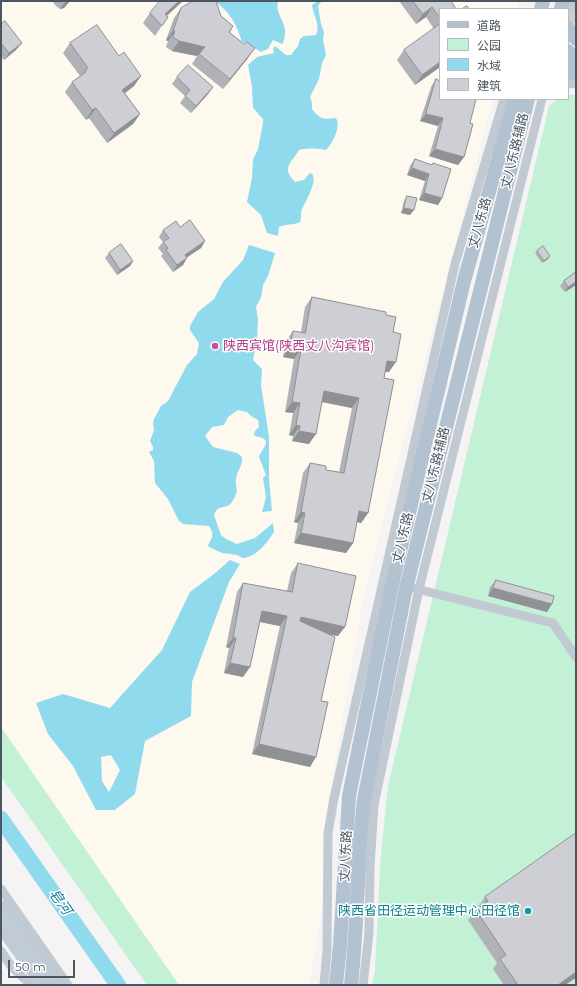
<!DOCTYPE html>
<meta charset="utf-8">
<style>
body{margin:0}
#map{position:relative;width:577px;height:986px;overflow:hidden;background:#f5f3f3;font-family:Montserrat,"Noto Sans SC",sans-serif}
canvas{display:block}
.frame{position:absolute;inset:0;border:2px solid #4a5661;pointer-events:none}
.legend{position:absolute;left:439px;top:8px;width:130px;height:92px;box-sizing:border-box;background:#fff;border:1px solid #b7bbc0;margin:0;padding:5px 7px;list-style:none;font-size:12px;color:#4a5661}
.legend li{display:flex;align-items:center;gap:8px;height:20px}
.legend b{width:20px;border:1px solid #b7bbc0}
.scale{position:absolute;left:8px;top:960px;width:67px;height:18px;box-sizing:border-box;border:2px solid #4a5661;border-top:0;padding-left:5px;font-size:12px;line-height:14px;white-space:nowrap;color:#4a5661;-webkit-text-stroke:3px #fff;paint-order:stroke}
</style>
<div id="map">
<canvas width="577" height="986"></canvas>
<div class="frame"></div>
<ul class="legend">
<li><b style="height:5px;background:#b3c2d1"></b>道路</li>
<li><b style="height:11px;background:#c3f1d5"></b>公园</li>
<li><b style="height:11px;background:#90daee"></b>水域</li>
<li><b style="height:11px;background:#cdcfd5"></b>建筑</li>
</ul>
<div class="scale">50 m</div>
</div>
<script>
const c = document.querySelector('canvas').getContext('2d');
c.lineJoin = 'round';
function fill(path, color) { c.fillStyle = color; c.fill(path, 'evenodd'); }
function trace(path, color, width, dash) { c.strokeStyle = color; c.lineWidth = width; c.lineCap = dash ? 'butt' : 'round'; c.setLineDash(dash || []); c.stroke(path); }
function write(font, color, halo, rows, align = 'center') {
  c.font = font + ' Montserrat,"Noto Sans SC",sans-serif'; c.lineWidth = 3; c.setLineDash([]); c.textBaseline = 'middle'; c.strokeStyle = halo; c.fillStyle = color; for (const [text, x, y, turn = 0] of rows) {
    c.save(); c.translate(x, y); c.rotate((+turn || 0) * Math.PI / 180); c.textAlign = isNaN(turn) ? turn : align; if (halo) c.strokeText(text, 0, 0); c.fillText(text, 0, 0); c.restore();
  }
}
fill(new Path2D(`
 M1 1H516L518 4 517 9H440V99H493L364 593 330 793 322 908 309 985H179L1 727Z`), '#fdf9ef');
fill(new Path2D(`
 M568 95H576V985H372L375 971 380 865 388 786 549 106 557 99H568Z
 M1 727 179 985H147L1 777Z`), '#c3f1d5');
fill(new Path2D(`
 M215 1H279L278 2C274 15 291 24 283 43L282 44 273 40 268 49 261 52 245 42H242C236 23 231 14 215 1Z
 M318 1H322L318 6 321 24 324 32 323 40 326 55 322 63 319 79 310 97 312 103V109C319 119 325 120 336 118 341 127 333 142 327 149L325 150C318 148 306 148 299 150 291 164 281 167 295 182L304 180 309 174 311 173C319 179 306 201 302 209 300 213 302 218 300 222 294 225 285 224 279 227L278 236 267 233 261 215 247 202 252 178 253 160 258 149 263 123V119L253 108 252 87 248 65 257 57 274 53 273 49 275 46 286 55H291L298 46 300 39 304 36 316 35C321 26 313 14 312 5Z
 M249 245 275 253 268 276 263 285 261 297 256 307 258 319 257 339 253 360 262 369 261 385 269 437V478L272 511 262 512 266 497 263 478 266 475 259 457C262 448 275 439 255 436L254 434 255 431 259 427 258 420 251 416 247 412 238 410 228 417 224 425 212 427 205 436 213 447 237 453 242 457C243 465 237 471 236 479 235 488 240 490 233 500 232 502 231 504 229 505 222 509 218 505 214 515L221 535 226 539 237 544 255 538 273 523 274 532C267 543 256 557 243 558L237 555 222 553 209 547 208 545C213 538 214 533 209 526L183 524 179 521 168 499 155 483 154 461 149 452 153 450V447L150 441 154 430 153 424 154 419 161 406 168 401 187 365 197 354 199 343 190 330V326L198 312 214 299 223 282 243 260Z
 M230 560 240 564 229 582 192 682 191 716 145 741 135 794 115 810H96L73 766 48 734 36 703 63 694 110 708 162 650 190 592 214 574ZM111 755 120 770 109 792 102 781 101 757Z`), '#90daee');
trace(new Path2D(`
 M1 819 118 985`), '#90daee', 16);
trace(new Path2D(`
 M568 10 576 22`), '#caccce', 15, [15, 8]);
trace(new Path2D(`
 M568 83 576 84
 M413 588 553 623 576 657
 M1 889 68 985
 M1 951 11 966 31 985
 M324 985 327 951 328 833 334 798 455 264 504 99
 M363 985 369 933 370 867 374 805 419 589 542 99`), '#c1cad2', 9);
trace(new Path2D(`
 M566 9 576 2`), '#c1cad2', 11);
trace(new Path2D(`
 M1 907 56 985
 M1 927 30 967 45 985`), '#c1cbd6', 13);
trace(new Path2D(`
 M541 9 543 1
 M561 9 563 1
 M568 28 576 39
 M568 51 576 63
 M568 73H576
 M336 985 340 946 349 796 392 585 464 281 515 99
 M351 985C358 923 357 861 364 800L406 588 528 99`), '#b3c2d1', 14);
fill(new Path2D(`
 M52 1H70L64 8 60 9 56 6Z
 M399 1H451L440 9V67L415 85 397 60 404 50 434 29 426 17 416 24Z
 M181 8 221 16 233 26 230 32 248 58 223 89 192 64 197 56 172 51 166 47 168 41 166 40 174 18Z
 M150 13 167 16 161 27 155 36 143 23Z
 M1 24 16 50 4 60 1 57Z
 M70 43 134 86 125 93 140 114 133 124 107 143 89 118 86 120 65 92 72 82 80 76 63 53Z
 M177 77 213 87 208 94 191 113 180 103 185 96 172 84Z
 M436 79 470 123 464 157 458 165 429 156 438 126 420 121 431 87Z
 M415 159 431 165 433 163 442 198 438 205 419 200 425 181 407 175 410 166Z
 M407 196 410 215 401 213 404 201Z
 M180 227 205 241 201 248 187 257 183 265 173 272 161 256 163 254 158 248 163 242 159 237 163 230Z
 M537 251 548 259 542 263 535 253Z
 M109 253 133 261 130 266 117 275 105 258Z
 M576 272V285L565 292 560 286 564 281Z
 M312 297 386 315 393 332 389 372H385L384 378 368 513 361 523 356 522 353 543 346 553 294 543 298 523 294 522 303 473 310 463 326 470 339 472 352 408 322 402 309 444 292 441 293 436 289 435 293 413 285 412 294 359 283 357 286 341 293 331 301 332 305 307Z
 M298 563 338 636 332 635 310 767 252 754 280 626 260 622 250 667 243 677 224 673 229 648 226 647 237 592 243 583 287 591 291 573Z
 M496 580 547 612 488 596 490 587Z
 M485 897 565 985H504L493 969 497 963 468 920 476 910 478 908V907Z`), '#b0b2b7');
fill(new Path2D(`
 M66 1H70L64 8 60 9Z
 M179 1H183L158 24 165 14Z
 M432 7 426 17 416 24 423 14Z
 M173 31H175L168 41 166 40Z
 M179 41 205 47 197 56 172 51Z
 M22 43 16 50 4 60 9 53Z
 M255 48 248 58 223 89 230 79Z
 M440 62V67L415 85 422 75Z
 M141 76 134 86 116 100 122 90Z
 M213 87 208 94 191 113 196 106Z
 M96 108 89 118 86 120 92 110Z
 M140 114 133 124 107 143 114 133Z
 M426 114 443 118 438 126 420 121Z
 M435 149 464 157 458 165 429 156Z
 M412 168 429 174 425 181 407 175Z
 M424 193 442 198 438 205 419 200Z
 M404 208 414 210 410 215 401 213Z
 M205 241 201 248 180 262 185 255Z
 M550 256 548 259 542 263 544 261Z
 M187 258 183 265 173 272 177 265Z
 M133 261 130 266 117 275 120 270Z
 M576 282V285L565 292 568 287Z
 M290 347 301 349 294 359 283 357Z
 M387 361 396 362 389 372 380 371Z
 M324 391 359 398 352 408 317 401Z
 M292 402 300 403 293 413 285 412Z
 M296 425 300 426 293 436 289 435Z
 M299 431 316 434 309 444 292 441Z
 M359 511 368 513 361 523 352 521Z
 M301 512 305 513 298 523 294 522Z
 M301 533 353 543 346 553 294 543Z
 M493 588 552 604 547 612 488 596Z
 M262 611 287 616 280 626 255 621Z
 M301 617 345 627 338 636 294 627Z
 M233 638H236L229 648 226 647Z
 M230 663 250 667 243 677 224 673Z
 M259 744 316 757 310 767 252 754Z
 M576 972V978L565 985H558Z`), '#909195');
const building = new Path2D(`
 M160 1H179L165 14 168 17 162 26 150 13Z
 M193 1H216L221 16 233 26 229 32 244 44 247 42 255 48 230 79 199 54 205 47 179 41 173 37 175 31H173L181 8Z
 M413 1H451L456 9H440V18L432 7 423 14Z
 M467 6 469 9H462Z
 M5 21 22 43 9 53 1 43V36H2L1 35V24Z
 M440 24V62L422 75 404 50Z
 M97 25 119 56 124 52 141 76 122 90 140 114 114 133 96 108 92 110 72 82 86 72 85 70 88 68 70 43Z
 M188 65 213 87 196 106 185 96 190 90 177 77Z
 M436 79 440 81V99H476L470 123 473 124 464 157 435 149 443 118 426 114Z
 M415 159 432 165 433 163 451 169 442 198 424 193 429 174 412 168Z
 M407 196 417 198 414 210 404 208Z
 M190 220 205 241 185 255 187 258 177 265 166 250 168 248 163 242 169 238 163 230 176 221 180 227Z
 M121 244 133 261 120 270 109 253Z
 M543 246 550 256 544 261 537 251Z
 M576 272V282L568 287 564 281Z
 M312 297 386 312V315L396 317 393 332 401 334 396 362 387 361 384 378 394 380 368 513 359 511 353 543 301 533 305 513 301 512 310 463 326 466V470L344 473 359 398 324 391 316 434 299 431 300 426 296 425 300 403 292 402 301 349 290 347 293 331 305 333Z
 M298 563 356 576 345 627 301 617 300 621 335 637 321 701 328 702 316 757 259 744 287 616 262 611 250 667 230 663 236 638H233L243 583 292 592Z
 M496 580 554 596 552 604 493 588Z
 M576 833V972L558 985H518L500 959 506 955 476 910 488 901 485 897Z`);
fill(building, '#cdcfd5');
trace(building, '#909195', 1);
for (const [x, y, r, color] of [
 [215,346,4,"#d1479c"],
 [528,911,4,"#0f9aa8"]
]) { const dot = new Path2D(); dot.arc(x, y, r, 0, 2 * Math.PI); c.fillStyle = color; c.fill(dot); trace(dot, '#fff', 1.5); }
write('13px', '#4a5661', '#fff', [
 ["丈八东路辅路",515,151,-76],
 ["丈八东路",480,223,-74],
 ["丈八东路辅路",436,465,-76],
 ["丈八东路",403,538,-77],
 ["丈八东路",346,856,-87]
]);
write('13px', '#b23c85', '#fff', [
 ["陕西宾馆(陕西丈八沟宾馆)",223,346]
], 'left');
write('13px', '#0d838f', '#fff', [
 ["陕西省田径运动管理中心田径馆",520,911]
], 'right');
write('italic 14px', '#0c7c9b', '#fff', [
 ["皂河",60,902,55]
]);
</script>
